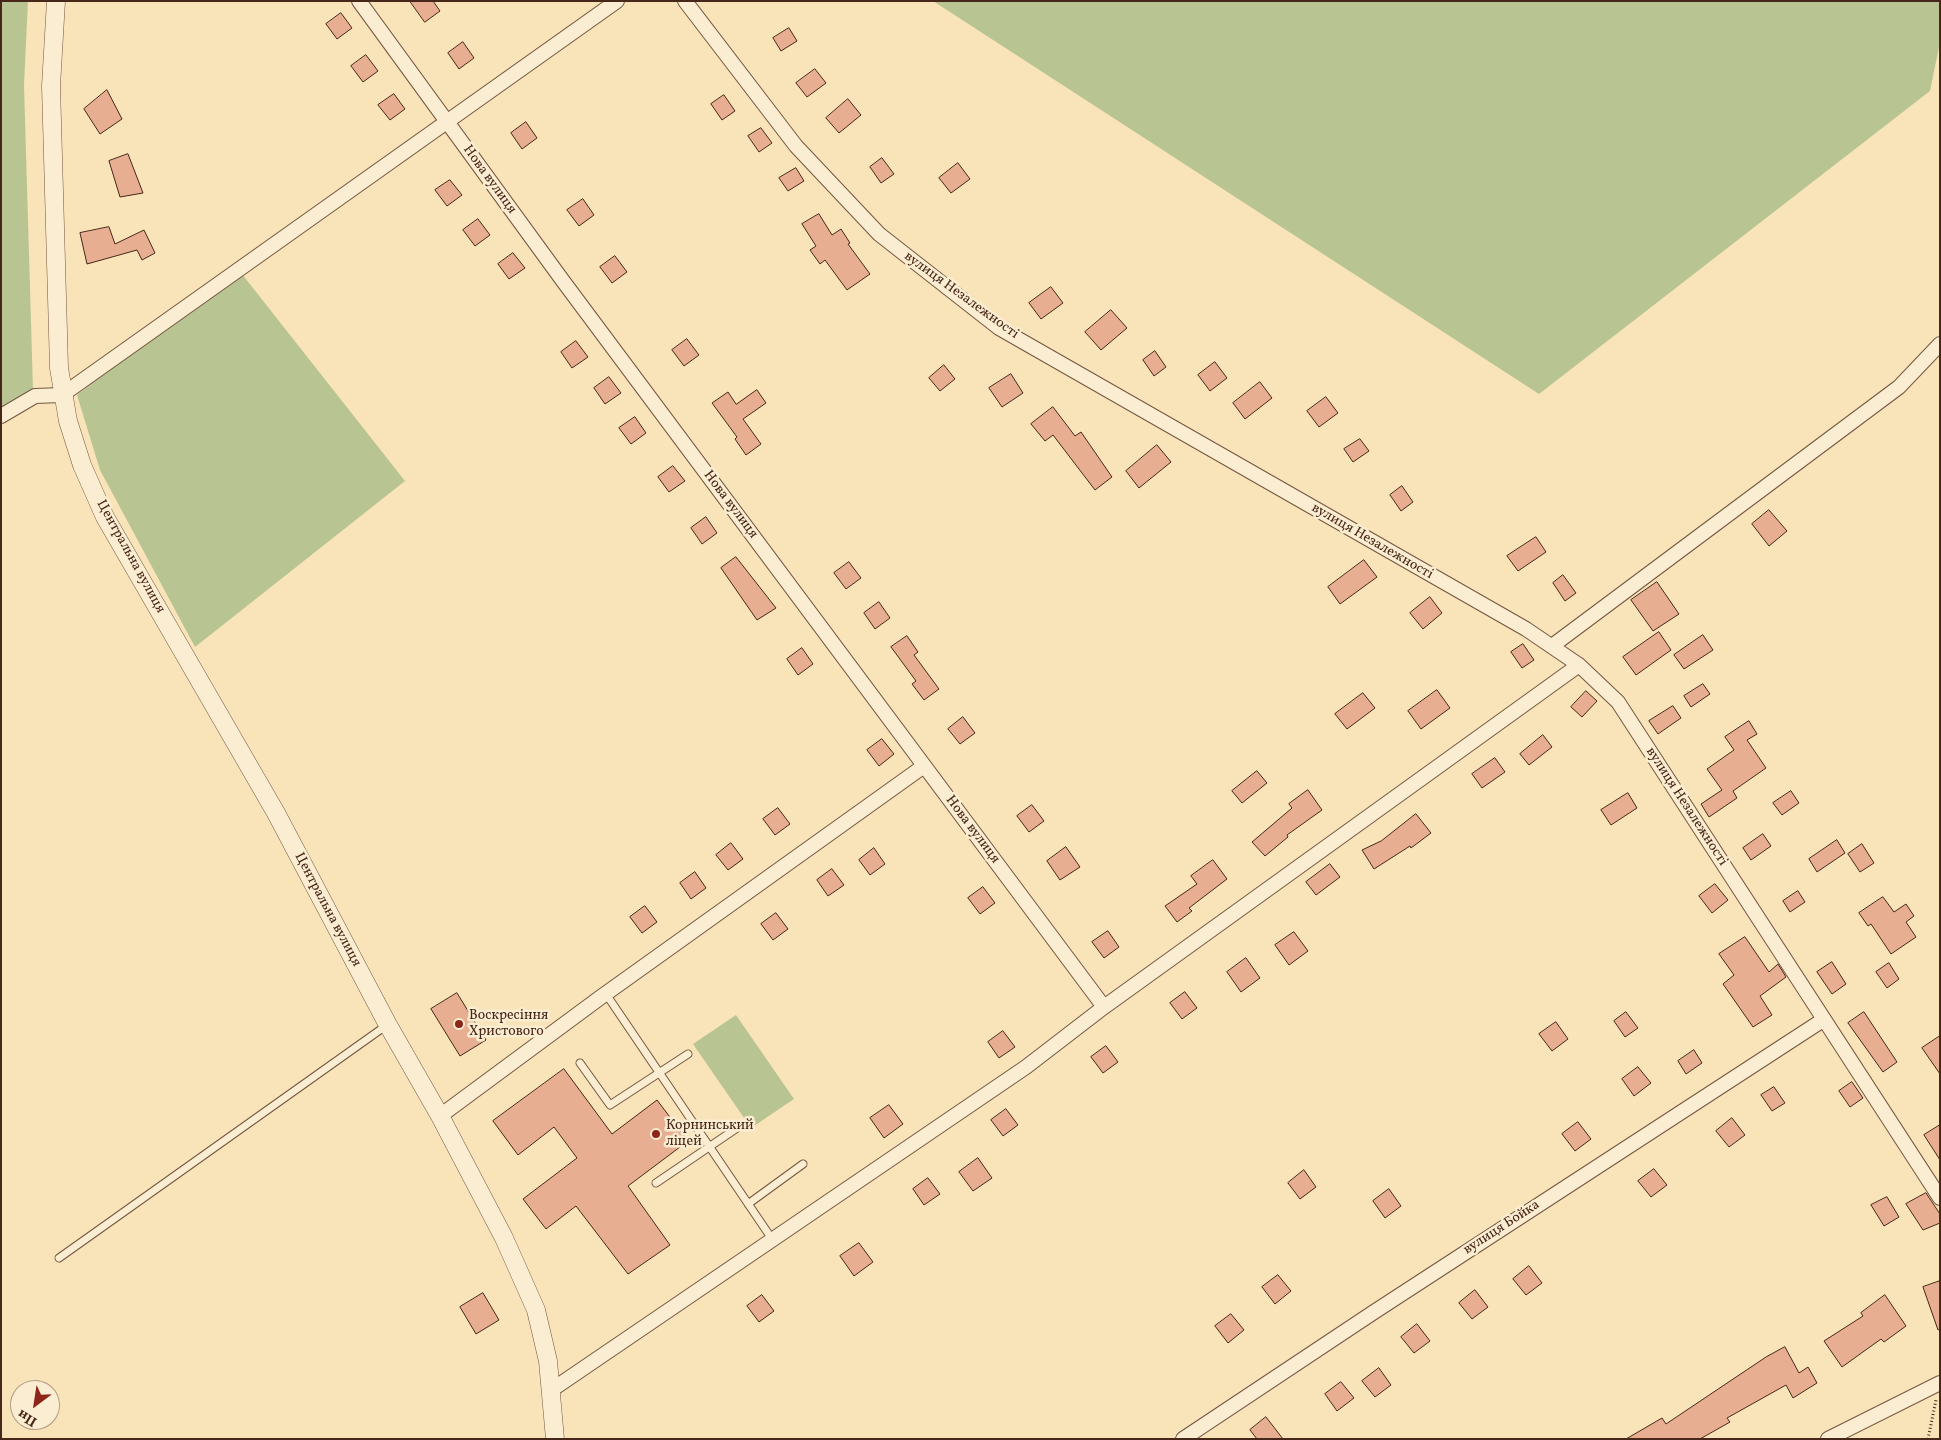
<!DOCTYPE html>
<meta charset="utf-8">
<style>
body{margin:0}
#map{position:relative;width:1941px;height:1440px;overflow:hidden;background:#f9e3b8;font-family:Vollkorn,serif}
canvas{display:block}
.frame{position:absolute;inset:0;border:2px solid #472719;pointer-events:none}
.north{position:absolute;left:10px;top:1380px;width:50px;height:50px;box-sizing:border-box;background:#fbedd1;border:1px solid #b39e87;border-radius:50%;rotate:211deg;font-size:14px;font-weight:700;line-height:20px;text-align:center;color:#472719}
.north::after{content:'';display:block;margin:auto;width:18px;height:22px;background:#8f2418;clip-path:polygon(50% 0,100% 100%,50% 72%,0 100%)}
</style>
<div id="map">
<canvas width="1941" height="1440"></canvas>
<div class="frame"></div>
<div class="north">Пн</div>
</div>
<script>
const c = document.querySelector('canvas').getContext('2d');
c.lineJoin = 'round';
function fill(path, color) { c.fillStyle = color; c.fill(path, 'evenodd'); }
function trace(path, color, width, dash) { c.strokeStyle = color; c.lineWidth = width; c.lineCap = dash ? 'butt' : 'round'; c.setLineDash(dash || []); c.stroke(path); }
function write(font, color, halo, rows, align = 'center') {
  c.font = font + ' Vollkorn,serif'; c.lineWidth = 5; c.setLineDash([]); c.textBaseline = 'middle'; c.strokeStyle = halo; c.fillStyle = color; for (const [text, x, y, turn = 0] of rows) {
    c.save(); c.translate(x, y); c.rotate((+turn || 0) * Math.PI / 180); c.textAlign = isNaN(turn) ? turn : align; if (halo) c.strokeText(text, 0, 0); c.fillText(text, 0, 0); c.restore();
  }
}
fill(new Path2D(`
 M1 1H28L24 85 33 390 1 409Z
 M933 1H1940V42L1930 91 1539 394Z
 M238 269 405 481 195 647 100 470 77 395Z
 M736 1015 794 1099 751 1128 693 1044Z`), '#b8c593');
const building = new Path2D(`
 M410 1H433L440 11 425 22Z
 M341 13 352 28 337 39 326 24Z
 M789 28 797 41 781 51 773 38Z
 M463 42 474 58 459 69 448 53Z
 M366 55 378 71 363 82 351 66Z
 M815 69 826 83 807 97 796 83Z
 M107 90 122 119 100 134 84 109Z
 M394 94 405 109 390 120 378 105Z
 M724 95 735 111 722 120 711 104Z
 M848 99 861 115 839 133 826 118Z
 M526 122 537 138 522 149 511 133Z
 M761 128 772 143 759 152 748 136Z
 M128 154 143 193 120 197 109 161Z
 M882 158 894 174 881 183 870 167Z
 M958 163 970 179 951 193 939 178Z
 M796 168 804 181 788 191 779 178Z
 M450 180 462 195 447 206 435 190Z
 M583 199 594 215 579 226 567 210Z
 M819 214 832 235 841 229 850 243 848 244 870 274 847 290 825 260 820 264 810 250 816 246 802 224Z
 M478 219 490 235 475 246 463 230Z
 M109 227 115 244 144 230 155 253 142 260 137 250 87 264 80 233Z
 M513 253 525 268 509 279 498 264Z
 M615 256 627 272 612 283 600 267Z
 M1051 287 1063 303 1041 319 1029 303Z
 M1111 310 1127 328 1101 350 1085 332Z
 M687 339 699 355 684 366 672 350Z
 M576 341 588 357 572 368 561 352Z
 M1155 351 1166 367 1154 376 1143 360Z
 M1215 362 1227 378 1210 391 1198 375Z
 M944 365 955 379 940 391 929 378Z
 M1011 374 1023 393 1002 407 989 388Z
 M609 377 621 393 605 404 594 388Z
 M1260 382 1272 398 1245 419 1233 403Z
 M757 390 766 403 743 419 761 444 746 455 735 439 737 437 712 403 728 392 736 404Z
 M1326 397 1338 413 1319 427 1307 411Z
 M1053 407 1075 436 1081 432 1112 477 1095 490 1053 435 1045 441 1031 424Z
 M635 417 646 433 631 444 619 428Z
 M1360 439 1369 451 1353 462 1344 449Z
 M1157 445 1171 462 1139 488 1126 471Z
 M673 466 685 481 669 492 658 477Z
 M1402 486 1413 502 1401 511 1390 495Z
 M1769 510 1787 531 1769 546 1752 524Z
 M706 517 717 533 702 544 691 528Z
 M1536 537 1546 552 1518 571 1507 556Z
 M736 557 776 608 757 620 721 568Z
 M1364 560 1377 577 1340 604 1328 587Z
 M849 562 861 578 846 589 834 573Z
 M1563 575 1576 593 1565 601 1553 583Z
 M1657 582 1679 614 1653 631 1631 600Z
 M1430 597 1442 613 1423 629 1410 613Z
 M879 602 890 618 875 629 864 613Z
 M1659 632 1671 650 1636 675 1623 657Z
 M1703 635 1713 650 1684 669 1674 655Z
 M907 636 918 652 914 655 939 689 924 700 912 684 916 681 891 647Z
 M1523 644 1534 660 1522 668 1511 652Z
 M802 648 813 664 798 675 787 659Z
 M1703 684 1710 694 1691 707 1684 696Z
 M1437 690 1450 708 1421 729 1408 711Z
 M1586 691 1597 701 1582 717 1571 707Z
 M1363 693 1375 708 1347 729 1335 714Z
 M1673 706 1681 718 1658 734 1649 721Z
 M963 717 975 733 960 744 948 729Z
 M1749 721 1757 734 1747 740 1766 768 1733 791 1737 798 1709 817 1701 804 1722 790 1707 769 1734 750 1725 737Z
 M1543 735 1552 747 1529 765 1520 754Z
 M882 739 894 754 879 766 867 750Z
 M1495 758 1505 772 1482 788 1472 774Z
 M1257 771 1267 783 1242 803 1232 791Z
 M1308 790 1322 810 1287 835 1288 837 1265 856 1252 842 1292 808 1289 804Z
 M1791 791 1799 803 1782 815 1773 803Z
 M1628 793 1637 808 1611 825 1601 810Z
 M1032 805 1044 821 1029 832 1017 816Z
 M778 808 790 824 775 835 763 819Z
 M1416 814 1431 833 1411 848 1410 846 1374 869 1362 850 1381 841Z
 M1763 834 1771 846 1751 860 1743 848Z
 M1837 840 1845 853 1817 872 1809 859Z
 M731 843 743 859 728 870 716 855Z
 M1862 844 1874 863 1860 872 1848 854Z
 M1066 847 1080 867 1060 880 1047 861Z
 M874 848 885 864 870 875 859 860Z
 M1213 860 1227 879 1189 908 1192 911 1177 922 1165 906 1197 884 1191 876Z
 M1330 864 1340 877 1316 895 1306 882Z
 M832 869 844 885 828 896 817 880Z
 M695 872 706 888 691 899 680 883Z
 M1715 884 1728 900 1712 913 1699 896Z
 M983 887 995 903 980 914 968 898Z
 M1798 891 1805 902 1790 912 1783 901Z
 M1883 897 1894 912 1906 904 1914 916 1906 922 1916 937 1891 954 1871 924 1868 926 1859 913Z
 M645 906 657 922 642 933 630 917Z
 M776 913 788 929 773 940 761 924Z
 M1108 931 1119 947 1104 958 1092 942Z
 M1294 932 1308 951 1289 965 1275 945Z
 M1745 937 1769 972 1778 964 1786 977 1760 996 1772 1015 1753 1027 1723 984 1734 975 1719 954Z
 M1246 958 1260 978 1241 992 1227 972Z
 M1832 962 1846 984 1832 994 1817 972Z
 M1889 963 1899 979 1887 988 1876 972Z
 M1185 992 1197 1008 1182 1019 1170 1003Z
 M457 993 486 1040 460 1056 431 1009Z
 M1626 1012 1638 1028 1625 1037 1614 1021Z
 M1864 1012 1897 1062 1883 1072 1848 1023Z
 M1556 1022 1568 1039 1552 1051 1539 1034Z
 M1003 1031 1015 1047 999 1058 988 1042Z
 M1940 1036V1074L1922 1048Z
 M1106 1046 1118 1062 1103 1073 1091 1057Z
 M1694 1050 1702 1063 1686 1074 1678 1061Z
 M1638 1067 1651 1083 1634 1096 1622 1079Z
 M564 1069 612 1134 657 1100 688 1141 628 1186 670 1245 628 1274 576 1206 546 1229 523 1199 577 1158 554 1127 518 1155 493 1121Z
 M1852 1082 1863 1098 1850 1107 1839 1091Z
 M1774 1087 1785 1103 1772 1111 1761 1095Z
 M889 1105 903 1124 884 1138 870 1118Z
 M1006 1109 1018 1125 1003 1136 991 1120Z
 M1732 1118 1745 1135 1729 1147 1716 1131Z
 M1578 1122 1591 1139 1575 1151 1562 1134Z
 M1940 1125V1160L1924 1135Z
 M978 1158 992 1178 973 1191 959 1172Z
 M1654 1169 1667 1185 1651 1197 1638 1181Z
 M1304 1170 1316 1187 1300 1199 1288 1183Z
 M928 1178 940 1194 924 1205 913 1189Z
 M1389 1189 1401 1206 1385 1218 1373 1201Z
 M1926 1193 1940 1214V1223L1923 1230 1906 1204Z
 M1887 1197 1899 1217 1884 1226 1871 1205Z
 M859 1243 873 1262 854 1276 840 1256Z
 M1529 1266 1542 1283 1526 1295 1513 1279Z
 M1278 1275 1291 1291 1275 1304 1262 1287Z
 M1940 1281V1329L1938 1330 1923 1287Z
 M1475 1290 1488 1307 1472 1319 1459 1303Z
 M483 1293 499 1320 476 1334 460 1307Z
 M762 1295 774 1311 759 1322 747 1306Z
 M1885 1295 1906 1326 1884 1342 1881 1339 1842 1367 1824 1341 1863 1316 1861 1313Z
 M1231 1314 1244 1330 1228 1343 1215 1326Z
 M1417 1324 1430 1341 1414 1353 1401 1337Z
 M1785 1347 1799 1373 1808 1367 1817 1383 1793 1398 1786 1385 1727 1418 1730 1422 1700 1439H1626L1662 1418 1666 1424 1766 1357Z
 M1379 1368 1391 1385 1375 1397 1362 1381Z
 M1341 1382 1354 1398 1337 1411 1325 1394Z
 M1266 1417 1283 1439H1257L1250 1430Z`);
fill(building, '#e7ae91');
trace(building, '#472719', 1);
const service = new Path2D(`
 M606 994 772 1239
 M580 1063 610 1105 688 1054
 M656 1183 737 1128
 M748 1204 803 1164
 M59 1258 387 1025`);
const minor = new Path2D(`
 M359 1 563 281 1104 1007
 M685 1 796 146 879 234 999 328 1526 629 1579 665 1618 702 1940 1198
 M1 416 35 396 62 395 617 1
 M1552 646 1899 387 1940 344
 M440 1116 601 997 924 766
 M550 1391 1026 1067 1104 1007 1579 665
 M1183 1439 1374 1312 1823 1020
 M1828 1439 1940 1383`);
const tertiary = new Path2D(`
 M56 1 51 86 59 368 68 421 82 465 105 517 276 813 388 1025 440 1116 504 1238 536 1310 548 1361 555 1439`);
trace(service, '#745641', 9);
trace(minor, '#745641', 16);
trace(tertiary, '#745641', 19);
trace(new Path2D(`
 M1928 1439 1936 1400`), '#472719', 3, [1, 2.5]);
trace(service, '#fbedd1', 7);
trace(minor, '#fbedd1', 14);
trace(tertiary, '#fbedd1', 18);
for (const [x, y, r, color] of [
 [459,1024,5,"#8f2418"],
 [656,1134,5,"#8f2418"]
]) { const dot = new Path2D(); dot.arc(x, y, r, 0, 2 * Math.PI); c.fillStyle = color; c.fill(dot); trace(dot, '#fbedd1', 2); }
write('14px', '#472719', '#fbedd1', [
 ["Нова вулиця",489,180,54],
 ["вулиця Незалежності",961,296,36],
 ["Нова вулиця",730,505,53],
 ["вулиця Незалежності",1372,542,30],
 ["Центральна вулиця",130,557,61],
 ["вулиця Незалежності",1686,807,57],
 ["Нова вулиця",972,830,53],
 ["Центральна вулиця",327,910,62],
 ["вулиця Бойка",1502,1228,-33]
]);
write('14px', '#472719', '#fbedd1', [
 ["Воскресіння",469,1016],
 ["Христового",469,1032],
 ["Корнинський",666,1126],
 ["ліцей",666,1142]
], 'left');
</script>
